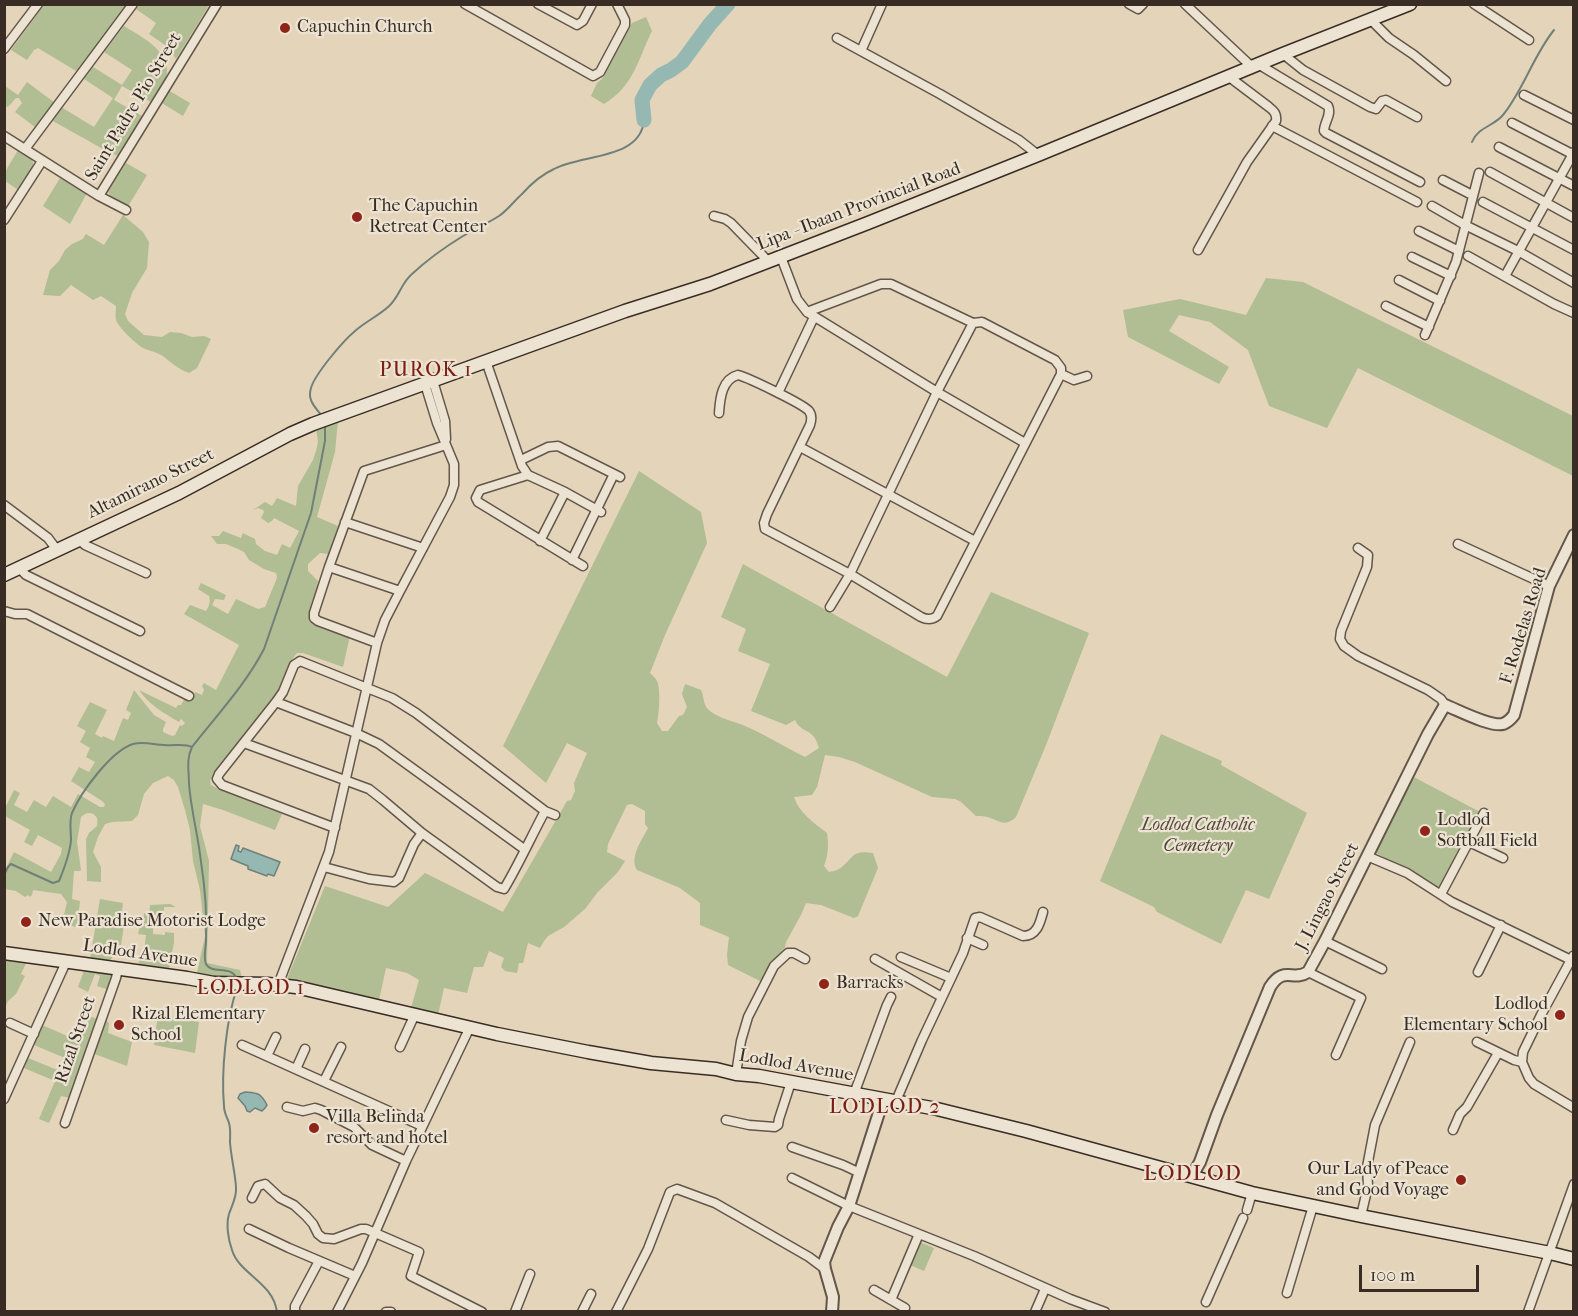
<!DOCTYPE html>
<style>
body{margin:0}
#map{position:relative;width:1578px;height:1316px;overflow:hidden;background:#e4d4ba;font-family:"IM FELL French Canon",serif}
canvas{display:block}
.frame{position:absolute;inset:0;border:6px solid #382c24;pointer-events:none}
.scale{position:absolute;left:1359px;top:1265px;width:120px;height:27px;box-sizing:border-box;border:3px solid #382c24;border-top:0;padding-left:8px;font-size:18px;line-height:21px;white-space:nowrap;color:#382c24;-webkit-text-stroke:4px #ede3d2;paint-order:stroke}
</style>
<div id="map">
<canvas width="1578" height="1316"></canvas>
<div class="frame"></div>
<div class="scale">100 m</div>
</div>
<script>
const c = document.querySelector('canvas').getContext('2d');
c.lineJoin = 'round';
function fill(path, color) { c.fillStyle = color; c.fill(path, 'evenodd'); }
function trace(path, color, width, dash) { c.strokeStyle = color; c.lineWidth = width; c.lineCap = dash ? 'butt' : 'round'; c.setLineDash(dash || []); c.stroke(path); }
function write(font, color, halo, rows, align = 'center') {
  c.font = font + ' "IM FELL French Canon",serif'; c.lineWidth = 4.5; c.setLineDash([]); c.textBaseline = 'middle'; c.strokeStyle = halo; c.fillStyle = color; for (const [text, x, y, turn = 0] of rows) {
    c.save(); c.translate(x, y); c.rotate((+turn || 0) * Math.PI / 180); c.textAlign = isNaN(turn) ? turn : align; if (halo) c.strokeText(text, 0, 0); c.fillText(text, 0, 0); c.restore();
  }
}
fill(new Path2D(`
 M44 5H128L80 69 76 71 38 48 34 50 27 60 11 50Z
 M140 5V4L209 5 176 59 168 47 149 34 156 23 136 9Z
 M646 17 652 31C638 59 634 86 604 104L591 96 597 83 602 79 632 23Z
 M124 26C140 36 169 50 167 73 166 82 156 94 151 102L122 86 114 100 144 117 119 156 112 154 51 120 61 107 94 127 113 98 84 79 93 67 122 85 132 70 104 52Z
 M27 82 55 103 35 127 15 112 22 103 19 98H16L8 107 5 106V86L18 95Z
 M168 90 190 103 183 116 160 102Z
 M18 150C21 152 28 155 31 158 38 167 25 183 20 191L5 181V172Z
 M126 163 147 175 127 208 111 197 108 192Z
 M60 178 87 193 70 224 43 206Z
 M123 215 143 232 149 242 147 268 132 293 125 314 128 321 144 335 162 337 170 332 181 333 192 337 204 336 211 339 197 368 189 373C179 370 170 361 161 355 154 351 149 351 143 348 136 344 119 328 116 320 115 316 116 311 116 306L101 296 93 300 71 285 60 296 43 295 50 270 59 261 65 250 72 244 83 239 86 234 104 245Z
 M1266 278 1303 282 1573 416V476L1358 368 1327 428 1269 406 1248 350 1210 322 1179 315 1169 331 1229 367 1219 384 1128 337 1123 310 1180 299 1246 315Z
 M338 421 335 452 317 517 338 526 328 554 320 553 308 564V571L318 581C317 594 307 606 310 619L350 636 343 667 303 653H297L293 658 281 683 283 687 210 780 211 785 220 790 282 814 275 830 223 810 203 804 200 826 209 861 207 963 240 970 242 978 210 977 197 973 205 936 200 890 193 861 190 830 185 810 178 787 174 780 168 776 153 783 144 794 138 815 132 821 112 822 105 824 98 837 93 852 101 867V882L87 881 86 839 89 833 97 826C100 814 89 809 81 817L77 842 81 870 80 871H74L72 899 80 901 77 927 62 924 67 902 61 894 33 890 32 895 30 897 28 895 25 897 16 891 5 889V870L14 852 51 872 61 854 62 848 38 835 32 846 24 842 30 830 5 816V808L14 790 20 793 14 805 27 812 34 800 46 807 53 796 71 807 78 794 100 807H104L105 804 102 801 71 781 79 767 89 772 95 762 86 757 90 748 80 742 86 731 77 726 90 702 107 710 95 734 102 738 103 736 114 741 123 718 128 720 131 713 126 710 134 690 154 715 166 722 163 729V732L172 736 175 735 180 725 182 726 185 723 181 719 179 722C164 713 149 705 139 690L176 708 178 705H181L185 698 192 696 195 692 202 695 204 690 202 686 204 683 216 690 239 645 184 614 190 605 206 611C209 606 211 602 209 596L198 589 201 583 226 595 224 600 215 599 212 605 228 614 236 599 258 609 265 607 277 578 276 573 264 569 249 560 244 552 238 549 226 544H217L211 536H219L223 531 241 538 243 533 255 539 256 544 265 551 277 555 282 544 290 548 299 531 274 518 272 521 268 523 261 518 264 512 263 510 258 508 253 510 265 502 272 506 277 498 296 506 298 486 313 460 316 451 318 442 316 428Z
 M639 471 701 512 707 543 665 635 650 673C652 675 656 678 657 681 661 689 659 714 657 723L662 731H668L679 716 683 715 687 707 682 694 685 684 701 690C705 698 702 705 710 711 720 719 734 721 745 726 766 735 785 747 805 757L819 748C813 726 802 735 795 720L786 725 751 711 770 664 738 651 746 629 721 617 743 564 947 677 991 592 1089 633 1046 745 1016 817C1004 828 999 820 987 817 986 816 977 816 976 816L961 802 955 799 932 797 855 762 839 757 825 755 817 787 812 795 794 797C799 813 814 823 827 833 829 845 828 855 824 866L829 872C834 871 839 870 843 866 855 855 853 850 873 853L878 868 858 916 854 918 821 905 806 903 801 915 786 942 785 947 771 966 762 982 728 965 727 955 729 937 700 925V903L680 888 637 870C629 857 642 840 648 828L645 824V811L632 804 627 805 608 844 607 852 625 861 618 872 597 893 585 909 564 927 548 936 544 941 540 948 528 943 523 963H519L517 973 505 971 501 967 504 958 489 951 483 967H474L467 993 444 988 438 1015 411 1008 419 980 407 973 386 968 379 1000 287 979 325 886 388 907 425 873 503 912 567 801 571 800 575 791 574 783 587 753 567 743 546 783 503 746Z
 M1161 734 1222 761 1221 765 1307 813 1269 899 1246 890 1221 944 1157 912 1154 907 1100 881Z
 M1410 775 1480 812 1440 891 1371 850Z
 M100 899 123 903 121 918 125 919 121 945H113C112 951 115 957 109 962L90 959Z
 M170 904 176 907H164V918H159V922L153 921V934L165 935V932L174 933V942L169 969 138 966 141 952H144L146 935 138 934 140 925H143L144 913 149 914 150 905Z
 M5 958 27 961 21 974 25 976 16 994 8 1001 5 1008Z
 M85 968 112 972 114 975 109 990 97 986 100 976 95 974 88 992 78 987Z
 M82 1013 97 1019 70 1098 61 1096 49 1123 39 1119 55 1081 24 1068 28 1058 60 1071 65 1058 34 1045 42 1025 72 1038Z
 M158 1014 199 1022 195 1053 154 1045Z
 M104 1019 109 1023 108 1033 132 1042 127 1066 92 1053Z
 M920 1242 934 1248 924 1271 910 1265Z`), '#b1bd92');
const water = new Path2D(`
 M236 845 239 846 238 851 241 852 243 848 280 862 274 876 268 874 267 876 248 869V866L231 859Z
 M245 1092C257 1093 260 1092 267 1105L265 1108 262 1111 255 1108 250 1112 247 1111 245 1106 238 1098 240 1094Z`);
fill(water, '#95b8b2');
trace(water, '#708079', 1.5);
trace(new Path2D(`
 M1472 142C1478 127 1494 126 1503 115 1524 89 1533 56 1554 30
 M322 416C315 407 307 400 311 388 315 374 343 341 355 331 365 322 378 316 388 307 399 298 401 283 412 274 427 260 445 247 463 236 475 229 488 223 499 216 508 210 514 201 522 194 530 185 543 174 554 169 581 154 641 160 644 120
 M4 875 8 867 11 864 53 883 59 881C64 869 70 853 71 840 71 832 69 821 72 813 81 792 111 751 133 744 143 741 155 745 165 745 175 746 184 743 192 747
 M237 979C231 964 212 975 206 964 203 957 206 947 206 941 207 915 205 887 201 862 198 835 191 810 189 784 189 771 186 759 192 747 217 715 246 684 264 649L311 513 325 441V424
 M237 988C226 1020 221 1072 224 1106 224 1113 227 1117 229 1123 231 1130 230 1136 230 1142 231 1157 235 1172 236 1187 237 1197 232 1205 229 1214 226 1224 228 1239 232 1250 239 1274 273 1282 277 1312`), '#708079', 2);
trace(new Path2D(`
 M644 120 642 100 650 85 661 75 671 70 682 62 710 24 728 4`), '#95b8b2', 15);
const minor = new Path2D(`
 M465 4 593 76 600 72 625 25V20L617 4
 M538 4 577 25 583 21 592 4
 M1129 4 1138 9 1143 4
 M1185 4 1252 67
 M1474 4 1529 40
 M1371 20 1389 38 1414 55 1446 81
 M837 38 940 94 1019 140 1038 155
 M4 49 38 4
 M861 51 882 4
 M1283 54 1303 70 1370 107 1376 109 1382 101 1386 100 1417 117
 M1258 64 1328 106C1332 115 1324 122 1324 131L1326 133 1420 182
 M1524 95 1574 120
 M1512 123 1574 155
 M1272 126 1417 202
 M4 136 99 196 126 210
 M1499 147 1574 186
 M25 149 133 4
 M1490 172 1574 218
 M1443 180 1472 195
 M99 196 217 4
 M1483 202 1574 250
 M1432 206 1465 225 1518 251 1574 283
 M714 216 725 219 731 223 769 262
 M4 220 42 161
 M1419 231 1459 251
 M1198 250 1247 162 1276 121C1277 114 1274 111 1269 107L1228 76
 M1468 256 1554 304 1574 313
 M781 257 797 299 807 312 937 392 1025 443
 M1412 257 1451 276
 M1505 276 1574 152
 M1399 280 1440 301
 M1386 306 1429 327
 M1425 335 1456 262 1479 173
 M486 361 522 466 528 475 565 492 601 512
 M1061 374 1074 380 1087 376
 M433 381 445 421 446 439
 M778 393 814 317
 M719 413C720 398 722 379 738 375 749 378 803 404 809 411 812 415 812 419 810 425L767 514 764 523 765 529 850 574 921 617C927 620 932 620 937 616L1061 374V368L1055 360 982 322 973 323 891 284H881L807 312
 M800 447 975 541
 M521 460 548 447 558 446 620 477
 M528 475 480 490 476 498 478 502 583 566
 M4 505 48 538 57 550
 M345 522 423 548
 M79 540 85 545 146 573
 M540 541 565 492
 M1458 544 1549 586
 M1358 548 1368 555 1367 567 1341 631 1340 639 1344 646 1358 656 1428 690 1441 699 1445 705
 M572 560 614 474
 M329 567 400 591
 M19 568 26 575 140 631
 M830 607 850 574 937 392 973 323
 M4 611 15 614H27L189 696
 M377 643 318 621 314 618V613L329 567 364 471 446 445
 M276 702 356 733 379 744 524 849
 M244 743 369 789 383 800 422 833 497 887 504 889C519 864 531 837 545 811
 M335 828 222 785 217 779 219 774 276 702 283 692 294 665 300 661 392 698 416 713 545 811 555 815
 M1469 842 1503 858
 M1367 856 1407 873 1452 902 1571 960
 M324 867 369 879 394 882 399 878 414 844 422 833
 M1441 894 1484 813
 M967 938 983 945
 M1325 941 1382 969
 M1573 956 1541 1015 1523 1052 1522 1062 1529 1078 1534 1084 1574 1108
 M901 957 951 978
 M875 959 942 997
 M1308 972 1361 998 1336 1055
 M1478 972 1501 925
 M278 985 329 852 377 643 385 620 400 591 450 497 454 485V464L437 423 425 384
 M10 1023 34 1034
 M1477 1042 1514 1060 1522 1062
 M242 1045 422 1126
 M400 1047 415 1014
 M267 1056 276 1037
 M296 1069 305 1049
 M736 1074 741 1041 748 1017 774 966 788 953H794L805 959
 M324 1081 341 1047
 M854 1094 887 1005 891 997
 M4 1099 66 962
 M896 1101 922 1040 963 953 975 918 980 917 1023 936C1037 936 1040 923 1043 912
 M287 1107 303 1111 315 1108 321 1110 354 1127 372 1145 406 1161
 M726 1120 749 1125 775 1127 778 1125 779 1119 791 1082
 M65 1123 116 978 118 969
 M1453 1130 1460 1114 1467 1107 1498 1053
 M792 1147 843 1165 860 1173
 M792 1178 849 1206 974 1256 1070 1299 1105 1312
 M252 1198 258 1186 265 1184 280 1198 294 1205 306 1216 313 1224 318 1234 323 1238 334 1239 361 1229H366L419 1252 411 1276 482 1312
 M1247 1210 1252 1193
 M1361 1216 1368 1186 1367 1167 1375 1125 1410 1042
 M249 1229 289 1248 355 1276
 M874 1290 905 1308
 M1287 1293 1313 1206
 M891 1300 919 1234
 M1206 1302 1243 1218
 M295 1312V1306L319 1261
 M337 1312 362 1263 406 1161 470 1027
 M386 1312H391
 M515 1312 530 1274
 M582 1312 591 1294
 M616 1312 648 1249 670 1192 677 1189 715 1203 809 1257 825 1269
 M1035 1312 1045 1289
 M1528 1312 1574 1184`);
const tertiary = new Path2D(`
 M1192 1176 1200 1162 1217 1115 1270 987C1284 965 1293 982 1308 972L1325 941 1428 734 1445 705C1458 710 1490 727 1503 724 1508 722 1511 719 1514 715L1549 586 1574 535
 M832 1312 833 1297 825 1269 824 1262 838 1227 849 1206 883 1100`);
const secondary = new Path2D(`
 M4 575 179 493 290 434 313 424 625 311 710 284 868 223 1038 155 1283 54 1410 4
 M4 953 187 978 214 983 268 984 296 987 497 1034 588 1052 651 1063 716 1069 736 1074 759 1076 937 1109 1026 1131 1252 1193 1361 1216 1550 1253 1574 1259`);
trace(minor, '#63564a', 11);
trace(tertiary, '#63564a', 14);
trace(secondary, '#382c24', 15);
trace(minor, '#ede3d2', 8);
trace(tertiary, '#ede3d2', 10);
trace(secondary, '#ede3d2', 12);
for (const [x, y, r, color] of [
 [285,28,6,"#8f2418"],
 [357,217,6,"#8f2418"],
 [1425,831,6,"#8f2418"],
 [26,922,6,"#8f2418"],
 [824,984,6,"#8f2418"],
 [1560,1015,6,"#8f2418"],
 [119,1025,6,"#8f2418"],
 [314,1128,6,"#8f2418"],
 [1461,1180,6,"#8f2418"]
]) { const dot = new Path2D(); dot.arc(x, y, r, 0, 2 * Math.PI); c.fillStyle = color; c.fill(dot); trace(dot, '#ede3d2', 2); }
write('18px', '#382c24', '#ede3d2', [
 ["Capuchin Church",297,28],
 ["The Capuchin",369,207],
 ["Retreat Center",369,228],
 ["Lodlod",1437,821],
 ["Softball Field",1437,842],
 ["New Paradise Motorist Lodge",38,922],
 ["Barracks",836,984],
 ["Lodlod",1548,1005,"right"],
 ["Elementary School",1548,1026,"right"],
 ["Rizal Elementary",131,1015],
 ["School",131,1036],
 ["Villa Belinda",326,1118],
 ["resort and hotel",326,1139],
 ["Our Lady of Peace",1449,1170,"right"],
 ["and Good Voyage",1449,1191,"right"]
], 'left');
write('18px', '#382c24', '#ede3d2', [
 ["Saint Padre Pio Street",134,107,-59],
 ["Lipa - Ibaan Provincial Road",859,207,-21],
 ["Altamirano Street",151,484,-26],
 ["F. Rodelas Road",1524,626,-73],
 ["J. Lingao Street",1328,897,-63],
 ["Lodlod Avenue",140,954,8],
 ["Rizal Street",76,1040,-71],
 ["Lodlod Avenue",796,1066,10]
]);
write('italic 18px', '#50493a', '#ede3d2', [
 ["Lodlod Catholic",1198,826],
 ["Cemetery",1198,847]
]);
c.letterSpacing = '1.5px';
write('20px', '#7a1f14', '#ede3d2', [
 ["PUROK 1",426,371],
 ["LODLOD 1",251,989],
 ["LODLOD 2",885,1108]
]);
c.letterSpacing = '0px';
c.letterSpacing = '1.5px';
write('21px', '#7a1f14', '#ede3d2', [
 ["LODLOD",1193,1175]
]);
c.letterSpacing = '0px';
</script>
